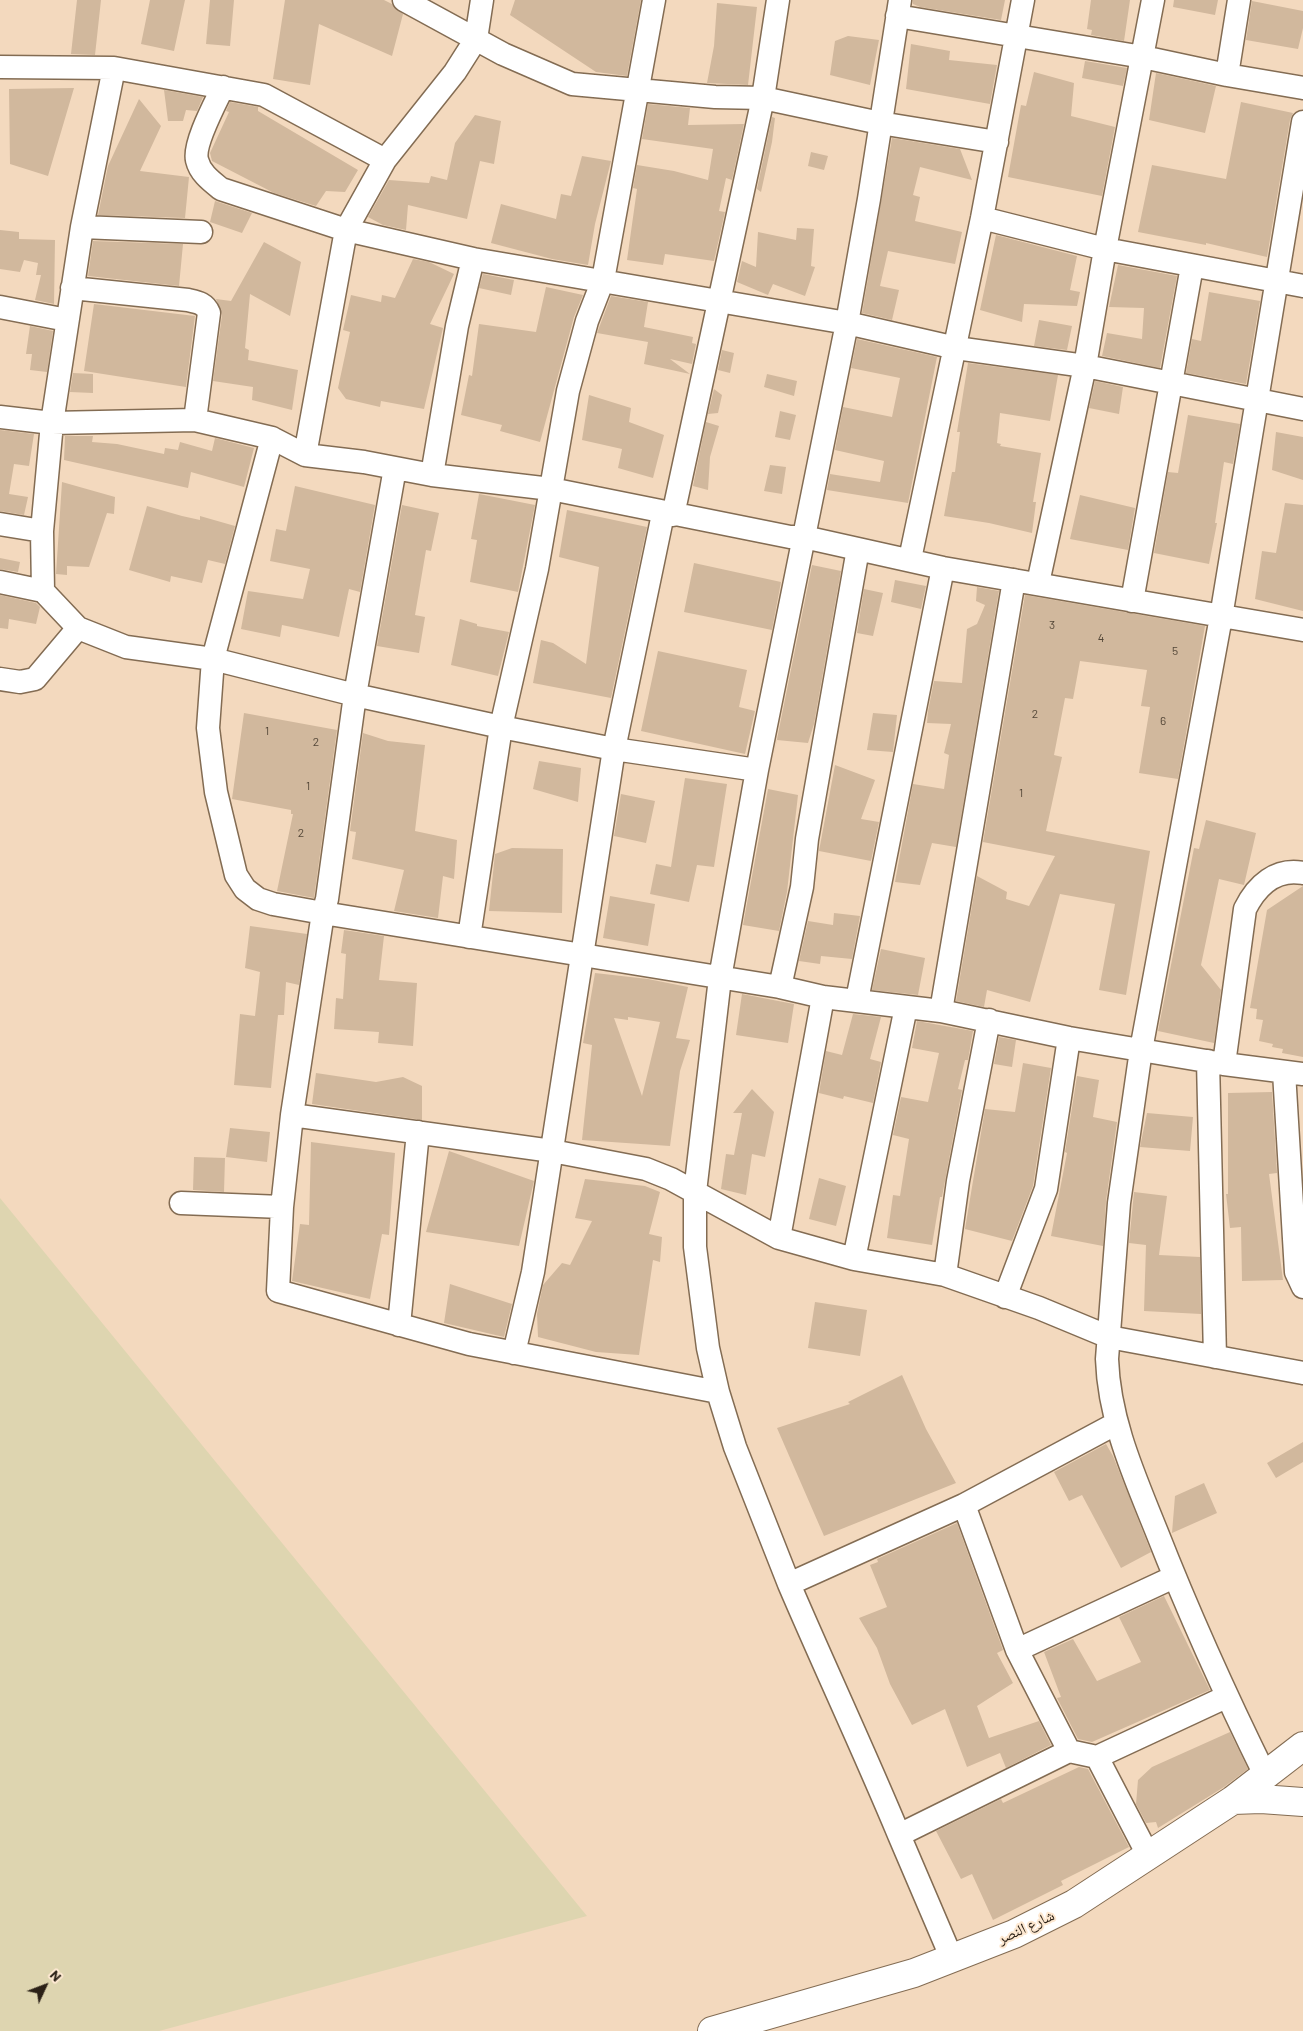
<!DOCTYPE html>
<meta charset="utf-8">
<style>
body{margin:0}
#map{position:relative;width:1303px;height:2031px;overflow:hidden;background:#f3d9be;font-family:Barlow,sans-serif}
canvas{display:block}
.north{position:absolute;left:20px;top:1961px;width:50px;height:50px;-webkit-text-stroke:4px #fde8d1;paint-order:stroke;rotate:47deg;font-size:14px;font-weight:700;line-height:20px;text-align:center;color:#2b2117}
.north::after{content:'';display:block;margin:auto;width:18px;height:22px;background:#2b2117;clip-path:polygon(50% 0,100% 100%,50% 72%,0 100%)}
</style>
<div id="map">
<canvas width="1303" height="2031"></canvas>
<div class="north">N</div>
</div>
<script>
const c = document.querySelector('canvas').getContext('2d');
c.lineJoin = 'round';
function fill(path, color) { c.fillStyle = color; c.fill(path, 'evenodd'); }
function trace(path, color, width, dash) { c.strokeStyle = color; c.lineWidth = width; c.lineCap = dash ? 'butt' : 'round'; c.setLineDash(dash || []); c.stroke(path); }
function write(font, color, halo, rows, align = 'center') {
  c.font = font + ' Barlow,"Noto Naskh Arabic",sans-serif'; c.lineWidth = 4; c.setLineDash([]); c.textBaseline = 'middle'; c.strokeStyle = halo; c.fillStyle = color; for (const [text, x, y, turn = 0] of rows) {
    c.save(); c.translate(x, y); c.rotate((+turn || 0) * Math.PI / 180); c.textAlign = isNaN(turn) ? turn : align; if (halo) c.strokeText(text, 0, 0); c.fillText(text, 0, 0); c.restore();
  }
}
fill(new Path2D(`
 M0 1198 587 1916 159 2031H0Z`), '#ded5b0');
fill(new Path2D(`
 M77 0H101L95 55 71 54Z
 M150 0H185L174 51 141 44Z
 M210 0H234L230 46 206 44Z
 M285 0H384L392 4 403 14 392 56 319 24 310 85 273 79Z
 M515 0H641L627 76 596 72 510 15Z
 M913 0H1005L1001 20 920 7 913 4Z
 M1091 0H1130L1124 41 1091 35 1092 30 1087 29Z
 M1174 0H1218L1215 15 1173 7Z
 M1252 1 1303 11V28L1298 49 1246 40Z
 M717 3 757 7 748 85 707 83 714 46Z
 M848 36 879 40 870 85 830 75 835 41Z
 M911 44 950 51 949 60 997 65 990 104 906 89Z
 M1085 61 1127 68 1123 86 1082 78Z
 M1034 72 1074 83 1071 116 1115 127 1102 196 1008 177 1021 105 1026 106Z
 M1156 73 1216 86 1205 133 1149 120Z
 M74 88 48 176 10 164 9 89Z
 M164 90 203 97 197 111 186 110 183 121H168Z
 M139 99 161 126 140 171 189 177 185 218 98 215 108 166Z
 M230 102 258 107V111L358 170 345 192 326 191 316 206 274 193 212 161 210 153 229 112 226 111Z
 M1241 102 1293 113 1290 120 1267 257 1206 243V245L1138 232 1152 165 1226 179Z
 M648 104 690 108 688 125 744 124 732 180 726 178 719 211 725 212 714 261 665 254 663 265 627 260 637 189 633 188 637 165 674 171 708 180 713 149 642 139Z
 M475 115 501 121 494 164 480 161 467 219 408 205 406 230 383 225 368 217 389 180 429 183 431 176 447 180 455 143Z
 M772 117 775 118 772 142 761 192 757 189Z
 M892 138 960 149 972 180 920 167 913 195 920 197 915 221 962 232 955 264 888 251 880 286 899 290 892 320 862 313Z
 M811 152 828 156 824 170 808 166Z
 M582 156 611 161 595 224 588 265 552 259 491 243 501 204 556 219 561 194 571 196Z
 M215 201 252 213 242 233 210 222Z
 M797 228 814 229 811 266 815 267 805 296 773 284 768 295 737 282 742 261 756 267 758 232 796 240Z
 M0 230 19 232V239L55 240 54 304 35 300 41 275H36L38 263 24 260 20 272 0 269Z
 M996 235 1077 256 1070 290 1080 292 1077 306 1024 304 1022 322 980 310Z
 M93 241 183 244 179 286 88 276Z
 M264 242 301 262 290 316 250 294 245 348 249 350 248 360 298 370 292 410 252 400 253 387 213 381 222 315 216 299 231 301Z
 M413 259 429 262 454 274 430 324 443 328 424 409 381 401 380 407 346 399 338 388 350 332 343 330 351 295 381 302 382 295 395 298Z
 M1118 265 1177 276 1160 368 1102 356 1107 333 1142 339 1144 308 1109 307Z
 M483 274 514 280 511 295 479 288Z
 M546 287 583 295 574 317 540 442 500 431 502 425 461 415 469 375 472 376 479 324 536 332Z
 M1209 292 1260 301 1246 384 1186 373 1192 339 1201 341Z
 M611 296 648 302 644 327 693 337 692 343 696 344 692 364 670 359 690 374 644 364 648 342 597 333Z
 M94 304 195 316 186 387 84 371Z
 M1039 320 1072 326 1067 350 1034 346Z
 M30 326 53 331 47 372 30 370 32 354H26Z
 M857 339 937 357 908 503 827 490 830 474 880 482 884 461 835 450 843 407 892 417 900 378 851 368Z
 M722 350 734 353 730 373 718 370Z
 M968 363 1058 375 1050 421 1000 413 997 443 1001 444 1000 446 1041 453 1033 502H1036L1032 533 989 523 944 516 952 472H955L960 432H957Z
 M73 373 93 374V393L70 392Z
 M767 374 797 381 794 396 764 387Z
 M1095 381 1123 387 1119 414 1089 408Z
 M714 389 722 395 718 413 708 414Z
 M589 395 631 408 629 422 664 435 653 478 618 468 622 449 582 440Z
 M780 411 796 415 790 440 775 437Z
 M1188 415 1240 424 1233 464 1224 462 1215 523H1217L1209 564 1154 553 1168 472 1178 473Z
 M706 422 719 426 710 457 708 490 693 486Z
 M0 430 34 434 29 466 14 464 9 494 28 497 24 515 0 511Z
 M1276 432 1303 437V480L1272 470Z
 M65 436H93L92 442 117 444 164 454 165 448 178 450 180 442 212 451 215 438 254 448 244 487 191 472 188 488 64 460Z
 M770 465 786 467 782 494 764 491Z
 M62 482 115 497 114 514 107 513 89 567 67 566V575L56 574Z
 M295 486 375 505 360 592 349 589 339 637 282 625 280 637 241 629 248 591 303 599 310 569 270 561 276 529 286 531Z
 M479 494 535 505 518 592 470 582 477 540 471 539Z
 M1080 495 1135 508 1128 550 1070 539Z
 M1285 503 1303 505V611L1255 599 1262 551 1276 553Z
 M402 505 439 513 431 551 426 550 415 615 425 617 419 653 377 646Z
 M147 506 182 516 200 520V516L235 526 225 564 208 560 202 583 171 576 170 582 129 570Z
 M567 510 647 527 611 698 533 683 541 640 553 643 586 664 599 567 559 557Z
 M0 558 20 562 18 572 0 569Z
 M694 563 781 582 772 630 684 612Z
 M812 565 841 571 814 724 808 743 777 740 774 754Z
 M895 580 926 586 921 609 891 602Z
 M977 587 999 591 956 847 932 843 920 885 895 882 913 784 944 789 949 755 944 753 951 724 927 723 928 711 934 681 962 683 967 629 977 624 985 605 976 601Z
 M864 589 883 593 873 636 857 633Z
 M0 595 36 603 40 607 36 624 9 619 8 629 0 628Z
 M1025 595 1205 626 1178 779 1139 773 1150 707 1141 706 1147 670 1080 661 1073 699 1065 698 1054 755 1062 757 1046 831 1150 851 1126 995 1099 990 1115 904 1060 894 1030 1002 987 990 984 1007 956 1001 977 876 1007 892 1006 899 1029 906 1055 856 983 842Z
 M460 619 477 624V626L509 632 498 676 451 665Z
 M658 651 747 670 739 707 755 711 745 754 641 731Z
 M244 713 337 730 314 898 277 891 293 814H291V810L232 799Z
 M873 713 897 715 893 752 867 750Z
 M363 733 388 741 425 745 415 831 457 840 454 879 443 876 438 918 394 911 404 870 352 859 356 832 350 831Z
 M539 761 581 768 578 802 533 789Z
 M835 765 875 780 861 819 879 822 871 861 819 851Z
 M685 778 727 784 714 867 697 865 689 902 650 894 656 864 671 867Z
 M768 789 798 795 787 892 779 931 743 925Z
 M621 794 655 801 646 843 614 836Z
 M1206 820 1256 833 1244 885 1219 879 1201 965 1221 990 1214 1043 1158 1031 1194 848 1199 849Z
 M512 848 563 849 562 913 489 911 495 854Z
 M1303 886V1057L1282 1053 1283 1049 1272 1047 1273 1044 1259 1041 1263 1020 1256 1019 1257 1009 1250 1008 1267 910Z
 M610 896 655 904 648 946 603 938Z
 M834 913 860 916 852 959 821 956 820 964 799 961 808 921 833 925Z
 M250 926 307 934 299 985 286 982 284 1015H278L271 1088 234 1085 240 1014 255 1016 260 972 245 968Z
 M344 930 384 936 379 980 417 983 413 1046 378 1043 379 1032 334 1029 336 998 343 999 346 954 341 953Z
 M881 949 925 958 918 995 872 990Z
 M595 973 648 979 688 987 676 1038 690 1040 680 1071 670 1146 582 1140 592 1045 583 1043ZM628 1017 660 1022 642 1096 614 1018 628 1020Z
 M742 994 794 1004 788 1043 736 1035Z
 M853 1014 881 1017 870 1059 881 1062 873 1103 844 1096 843 1099 819 1093 826 1051 842 1055Z
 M917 1021 973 1031 968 1060H965L958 1089 962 1090 942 1197H940L932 1245 887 1238 893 1195 900 1196 909 1139 893 1135 901 1097 928 1102 939 1053 912 1048Z
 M999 1037 1016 1040 1012 1067 994 1064Z
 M1023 1063 1051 1068 1033 1186 1012 1241 965 1229 985 1109 1015 1112Z
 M316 1073 376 1082 403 1077 422 1086V1120L312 1104Z
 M1077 1076 1099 1080 1093 1117 1117 1122 1106 1201 1103 1246 1051 1236 1067 1153 1065 1152Z
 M752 1089 774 1112 765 1157 752 1154 746 1195 721 1189 726 1154 734 1155 742 1113H733Z
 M1272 1092 1277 1173 1269 1174 1283 1280 1242 1281 1241 1227 1230 1228 1226 1194H1228V1093Z
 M1147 1113 1193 1117 1190 1151 1140 1147Z
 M230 1128 270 1132 267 1162 226 1157Z
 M311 1142 395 1153 389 1235 382 1234 370 1299 292 1281 300 1224 309 1225Z
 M449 1151 534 1181 519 1246 426 1232Z
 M194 1157 225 1158 224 1192 193 1190Z
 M819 1178 846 1186 836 1226 809 1219Z
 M585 1179 645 1186 660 1192 649 1234 662 1237 660 1262 653 1260 639 1355 596 1352 538 1337 537 1314 543 1285 562 1263 570 1265 592 1221 575 1218Z
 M1134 1192 1167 1196 1159 1255 1200 1257 1201 1314 1144 1311 1146 1245 1129 1243Z
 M450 1284 512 1304 504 1337 444 1323Z
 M815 1302 867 1310 860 1356 808 1348Z
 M902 1375 926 1429 956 1483 824 1536 777 1428 850 1404 848 1402Z
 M1303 1442V1462L1276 1478 1267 1463Z
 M1106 1444 1113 1456 1151 1552 1121 1568 1082 1495 1069 1501 1054 1472Z
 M1204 1483 1217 1513 1172 1533 1175 1496Z
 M957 1523 1003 1650 997 1653 1013 1683 977 1706 989 1738 1039 1721 1051 1745 1006 1768 1000 1753 967 1767 945 1709 912 1725 890 1684 877 1648 859 1618 887 1607 870 1565 878 1562 877 1559Z
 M1164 1596 1210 1690 1092 1742 1078 1739 1057 1698 1061 1697 1044 1652 1073 1639 1097 1681 1141 1662 1119 1617Z
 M1230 1732 1248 1769 1224 1787 1158 1828 1156 1822 1146 1823 1136 1804 1138 1780 1152 1767Z
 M1079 1767 1088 1769 1129 1847 1061 1881 1063 1885 993 1920 972 1874 961 1879 936 1831 1001 1799 1003 1803Z`), '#d1b89d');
const street = new Path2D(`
 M404 0 503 54 572 84 715 97 763 98 880 123 997 142
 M482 0 476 39 455 72 385 160 346 230 305 455 364 462 432 475 551 489 790 537H804L943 568 1303 630
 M1153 0 1105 249 1303 286
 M897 16 1143 57 1227 75 1303 88
 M0 67 114 68 264 95 385 160
 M1227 75 1239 0
 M223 87C216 102 193 144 197 160 200 173 211 181 221 189L346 230 473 259 847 323 956 348 1085 366 1303 409
 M982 218 1105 249 1085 366 1038 583
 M82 227 201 232
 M72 288 188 300C197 302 205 303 209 313L195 420
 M0 307 67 320
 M0 417 52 423 195 420 272 438 305 455
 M272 438 213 659 208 728 216 792 236 875 245 889 258 899 273 904 323 913 780 987 823 997 941 1011 1069 1038 1224 1064 1303 1074
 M395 468 355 695 327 899 323 913 292 1115 282 1207 278 1291 469 1344 718 1392
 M432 475 457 326 473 259
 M673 515 763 98 778 0
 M0 524 42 531
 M910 559 982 218 1023 0
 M0 582 43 591 78 628 126 647 213 659 355 695 501 727 614 749 757 770
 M43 591 42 531 52 423 82 227 114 68
 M1132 601 1192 266
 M0 679 20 682 35 679 78 628
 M469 937 501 727 537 569 568 391 587 321 603 280 654 0
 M780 987 802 887 807 839 858 549
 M857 1000 943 568
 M906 1007 854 1259 945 1275 1039 1308 1109 1337 1303 1373
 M941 1011 1014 580
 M1208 1061 1215 1357
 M1224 1064 1245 909C1257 885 1276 868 1303 873
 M1284 1072 1296 1272 1303 1287
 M292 1115 552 1151 646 1169 671 1179 779 1238 854 1259
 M181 1203 282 1207
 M779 1238 823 997
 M945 1275 958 1181 989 1020
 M1005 1297 1046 1189 1069 1038
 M399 1325 418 1132
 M514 1353 533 1272 614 749 663 514
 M1117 1423 964 1505 1017 1650 1069 1751 1097 1757 1148 1855
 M964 1505 789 1584C825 1668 864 1751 899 1835L1069 1751
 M789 1584 735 1447 718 1392 708 1348 695 1247V1192L720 978 757 770 847 323 869 199 900 0
 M1017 1650 1174 1577
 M1097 1757 1226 1697
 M1266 1777C1226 1696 1189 1614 1156 1530 1134 1475 1109 1420 1107 1359L1119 1203 1141 1050 1221 617 1303 122
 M899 1835 952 1959`);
const primary = new Path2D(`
 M1233 1800 1261 1799 1303 1802
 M712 2031 914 1973 1014 1934 1074 1904 1233 1800 1303 1746`);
trace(street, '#836c53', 25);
trace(primary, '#836c53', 30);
trace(street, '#fff', 22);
trace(primary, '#fff', 28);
write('12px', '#544738', null, [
 ["3",1052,625],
 ["4",1101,638],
 ["5",1175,651],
 ["2",1035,714],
 ["6",1163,721],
 ["1",267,731],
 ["2",316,742],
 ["1",308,786],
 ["1",1021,793],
 ["2",301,833]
]);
write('15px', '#2b2117', '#fde8d1', [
 ["شارع النصر",1026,1927,-25]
]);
</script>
